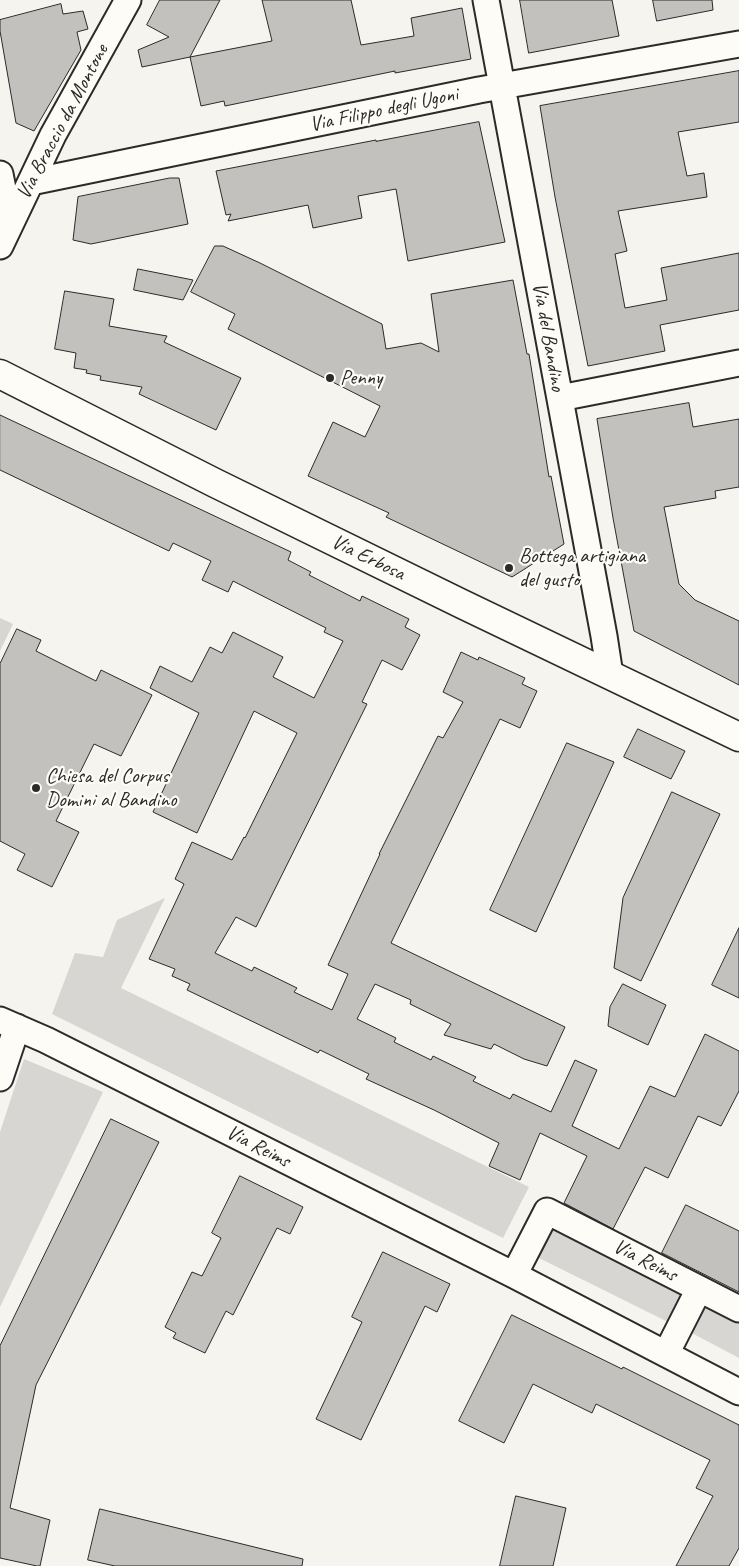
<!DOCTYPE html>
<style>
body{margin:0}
canvas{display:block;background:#f5f4ef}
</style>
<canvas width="739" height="1566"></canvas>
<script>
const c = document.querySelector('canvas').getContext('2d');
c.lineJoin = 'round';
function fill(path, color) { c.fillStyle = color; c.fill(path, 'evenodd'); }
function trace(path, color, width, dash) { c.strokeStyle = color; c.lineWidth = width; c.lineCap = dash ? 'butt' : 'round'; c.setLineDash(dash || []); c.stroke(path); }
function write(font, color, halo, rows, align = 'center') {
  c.font = font + ' Caveat,sans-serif'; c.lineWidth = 4.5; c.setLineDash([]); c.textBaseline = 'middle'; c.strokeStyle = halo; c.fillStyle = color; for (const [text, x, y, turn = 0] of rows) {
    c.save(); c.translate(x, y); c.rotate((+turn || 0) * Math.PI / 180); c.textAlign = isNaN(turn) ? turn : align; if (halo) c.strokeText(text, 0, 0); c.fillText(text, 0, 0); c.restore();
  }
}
fill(new Path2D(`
 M0 618 13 624 0 651Z
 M165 898 121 988 529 1187 503 1238 52 1014 75 953 103 957 117 920Z
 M24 1059 103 1092 0 1307V1132Z
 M552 1225 686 1292 670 1323 535 1256Z
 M705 1299 739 1316V1358L688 1331Z`), '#d7d6d2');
const building = new Path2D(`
 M160 0H220L190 57 272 41 262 0H351L361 45 414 36 411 18 462 8 471 59 395 73V71L225 106 224 101 201 106 190 57 142 67 138 50 169 37 147 25Z
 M520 0H612L619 36 529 53Z
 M653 0H712L713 10 657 21Z
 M61 4 63 14 83 11 88 29 77 32 81 50 34 131 16 123 0 31V20Z
 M739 71V122L678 132 687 176 704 173 707 197 618 211 627 251 615 254 625 308 667 300 661 268 739 253V310L660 325 665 351 588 366 555 197 540 106Z
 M479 122 505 242 408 261 396 189 358 196 362 218 313 228 308 205 228 221 231 214 226 215 216 171 376 140V141Z
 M170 178H179L188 224 91 244 73 240 78 197Z
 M215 246H223L260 263 382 324 386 349 421 343 439 352 431 294 513 280 527 354H529L549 477 551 476 564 544 512 577 386 517 389 513 308 476 333 422 365 437 380 406 228 329 235 314 191 292Z
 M138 269 193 280 183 300 134 290Z
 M65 291 114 299 109 326 167 336 164 342 241 378 216 430 139 394 142 387 100 380 101 376 86 373 87 370 74 368 76 353 55 349Z
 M689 403 693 427 739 419V487L715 491 716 498 664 507 679 584 695 600 739 621V685L634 631 613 518 597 419Z
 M0 415 291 552 288 560 311 572 309 575 360 601 362 596 409 619 405 627 420 635 402 670 382 660 362 702 367 704 256 927 236 917 215 953 252 971 254 967 297 988 294 992 332 1010 348 974 328 965 380 854H379L438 736 443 738 463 702 443 692 461 652 478 660 479 657 525 678 522 684 537 691 520 728 500 719 391 943 565 1027 547 1066 524 1059 494 1044 491 1049 444 1035 451 1024 410 1004 411 1000 375 984 357 1019 396 1038 394 1042 431 1060 433 1056 476 1077 473 1081 510 1099 513 1094 551 1112 575 1060 597 1070 572 1126 619 1149 650 1086 675 1097 705 1034 739 1051V1091L721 1126 698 1116 668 1178 645 1167 613 1229 564 1203 587 1156 540 1133 520 1180 489 1166 499 1143 434 1110 366 1079 369 1074 320 1050 318 1053 187 990 190 984 172 976 175 969 149 959 184 884 175 879 192 842 232 860 244 837 245 838 297 733 254 711 197 833 153 812 199 713 150 688 160 666 192 682 210 647 222 653 233 632 283 657 273 677 314 698 343 641 324 632 326 628 233 581 228 592 202 580 211 561 173 543 169 551 0 470Z
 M17 629 41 640 36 651 96 681 101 670 152 695 121 756 94 744 56 821 79 832 52 887 17 870 25 854 0 841V664Z
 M638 729 685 751 671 779 624 757Z
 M567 743 614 762 536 932 490 910Z
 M672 792 720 814 641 981 614 968 623 898Z
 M739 928V998L712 985Z
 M623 984 666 1005 648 1045 608 1026 610 1007Z
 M111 1119 159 1142 36 1385 10 1508 50 1520 40 1566H37L0 1558V1346Z
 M240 1176 303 1207 290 1234 277 1228 233 1315 226 1311 205 1353 173 1338 176 1333 165 1327 192 1272 202 1276 221 1238 212 1233Z
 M686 1205 739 1231V1292L662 1253Z
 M383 1252 450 1284 437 1312 425 1306 361 1440 316 1419 362 1322 352 1317Z
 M512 1315 622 1369 623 1367 739 1425V1548L729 1566H676L713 1496 696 1488 710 1460 596 1404 592 1413 533 1384 504 1443 459 1421Z
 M516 1496 566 1508 553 1566H500Z
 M100 1509 303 1559 302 1566H115L88 1560Z`);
fill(building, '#c2c1be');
trace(building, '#2b2b2b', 1);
const minor = new Path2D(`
 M486 0 604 636 610 675
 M0 174 10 224
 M31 182 479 90 739 44
 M0 246 53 135 128 0
 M560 398 739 363
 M0 1020 46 1040 514 1275 739 1392
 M0 1078 17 1027
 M514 1275 547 1211 739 1309
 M666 1354 699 1289`);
const secondary = new Path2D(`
 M0 374 215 483 462 604 739 737`);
trace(minor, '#2b2b2b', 29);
trace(secondary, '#2b2b2b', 31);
trace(minor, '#fdfcf7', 25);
trace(secondary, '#fdfcf7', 28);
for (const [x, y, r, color] of [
 [330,378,5,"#2b2b2b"],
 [509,568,5,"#2b2b2b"],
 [36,788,5,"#2b2b2b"]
]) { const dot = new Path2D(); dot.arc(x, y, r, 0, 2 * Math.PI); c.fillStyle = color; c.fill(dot); trace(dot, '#fdfcf7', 2); }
write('21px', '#2b2b2b', '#fdfcf7', [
 ["Via Filippo degli Ugoni",384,110,-12],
 ["Via Braccio da Montone",63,122,-62],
 ["Via del Bandino",548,337,80],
 ["Via Erbosa",368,558,26],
 ["Via Reims",258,1147,27],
 ["Via Reims",645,1261,27]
]);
write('21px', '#2b2b2b', '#fdfcf7', [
 ["Penny",340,378],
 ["Bottega artigiana",519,556],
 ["del gusto",519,580],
 ["Chiesa del Corpus",46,776],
 ["Domini al Bandino",46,800]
], 'left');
</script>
